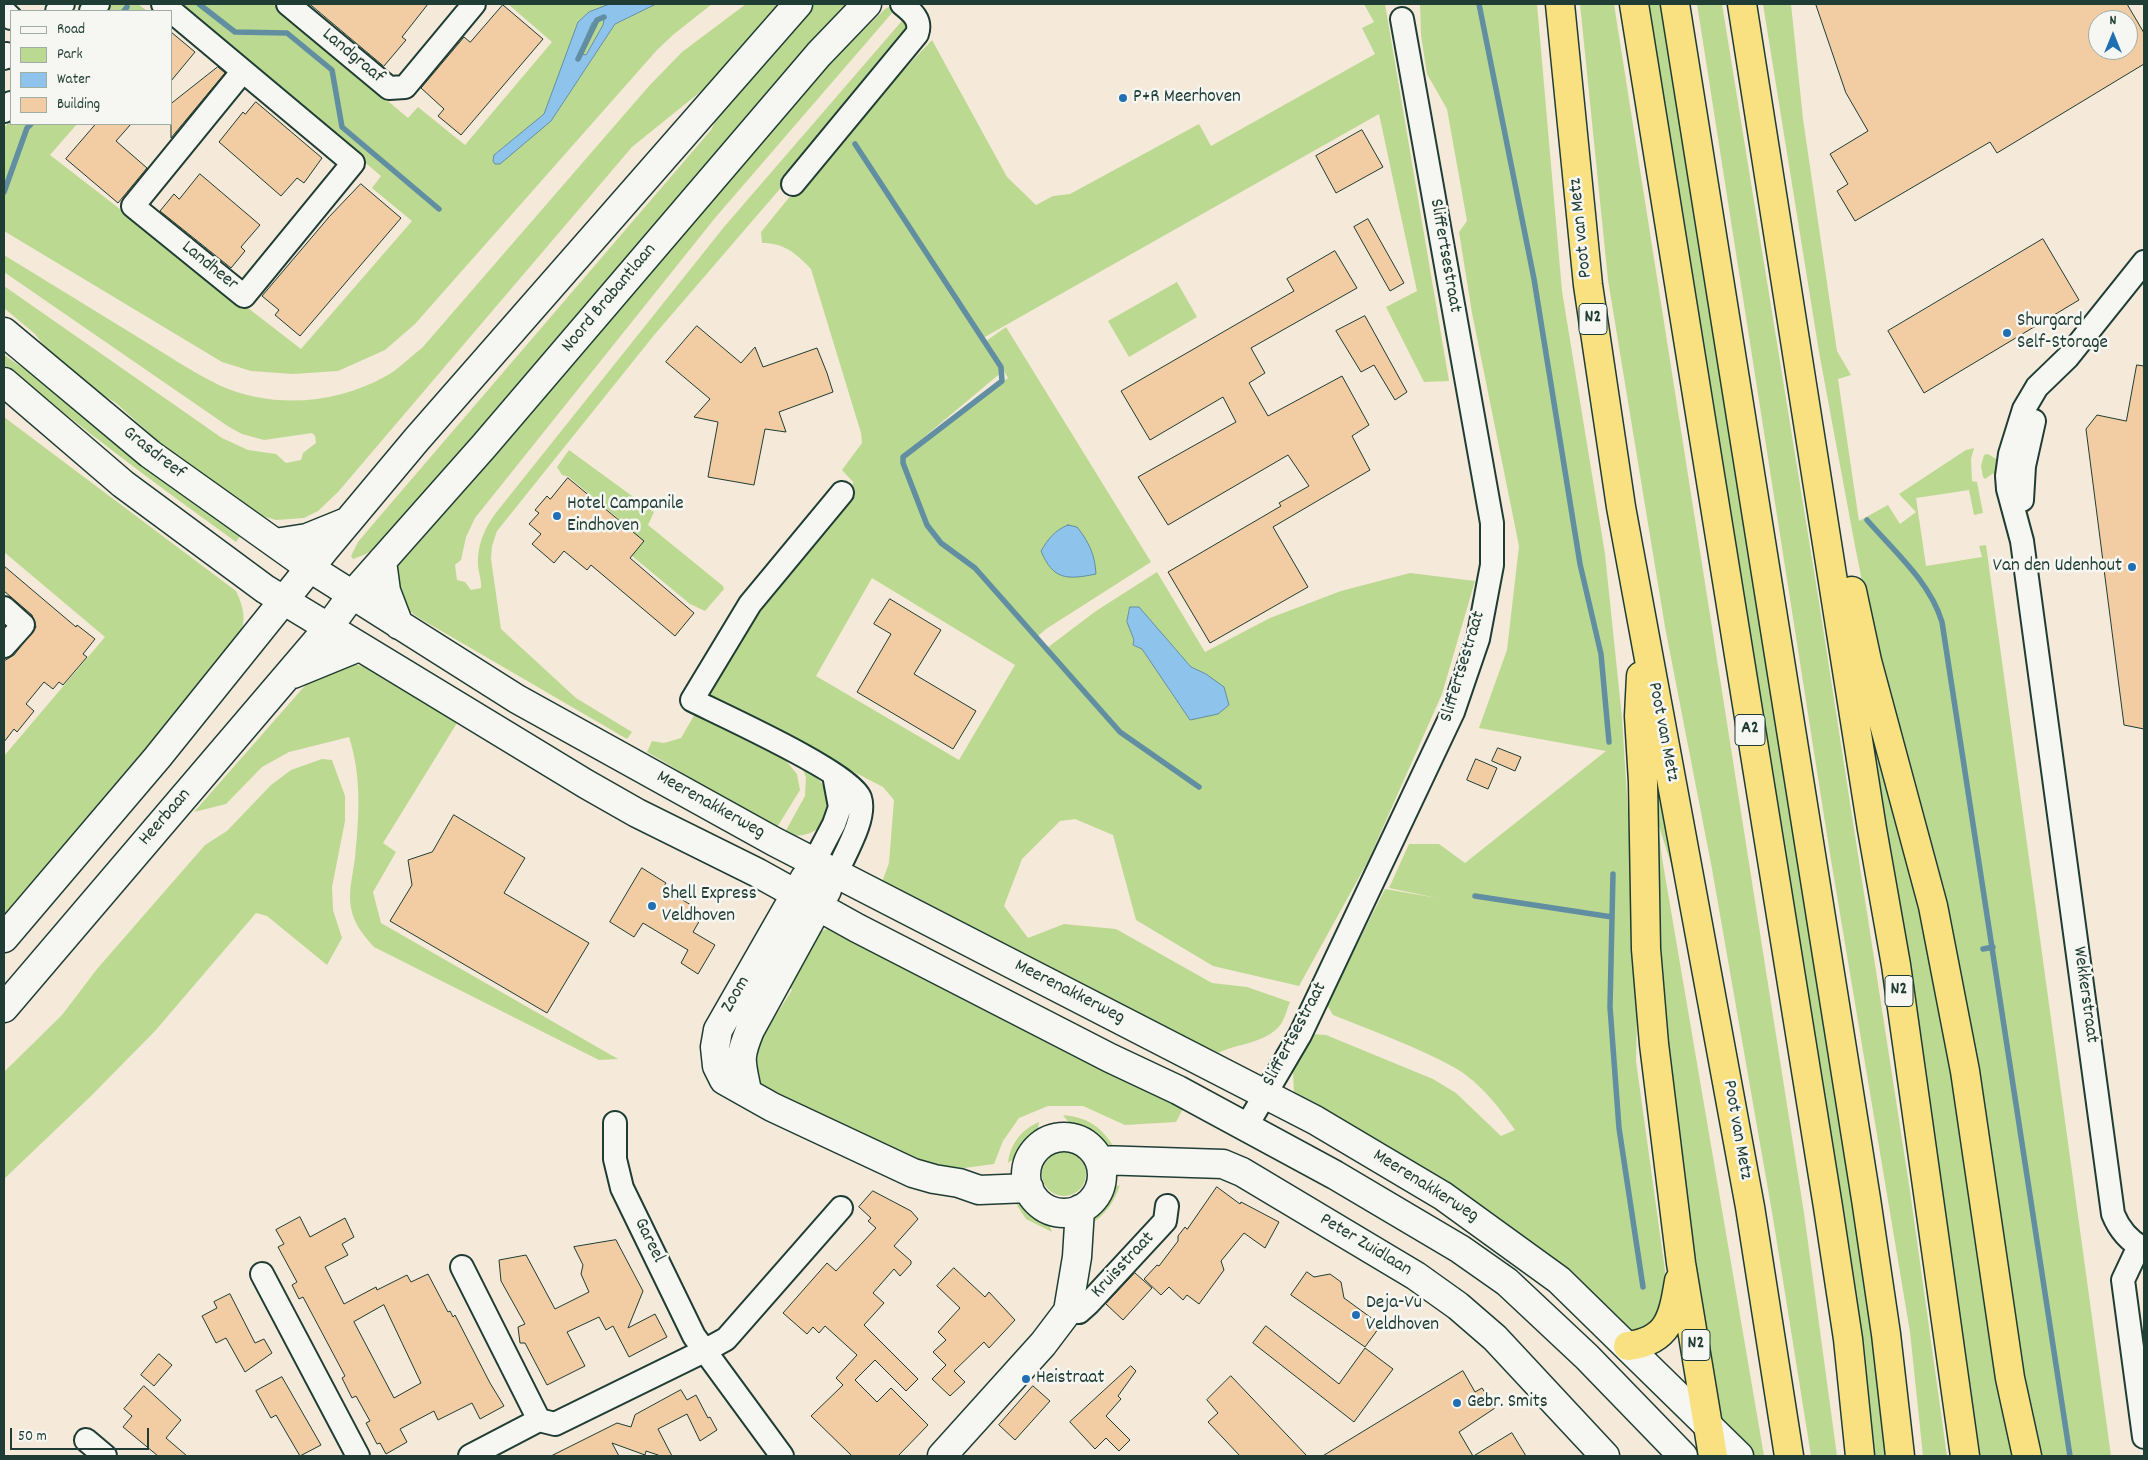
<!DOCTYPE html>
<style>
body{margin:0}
#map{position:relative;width:2148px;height:1460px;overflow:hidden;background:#f5e9da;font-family:Dekko,sans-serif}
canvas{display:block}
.frame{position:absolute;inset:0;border:5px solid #1f3d34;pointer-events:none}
.legend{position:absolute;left:10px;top:10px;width:162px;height:115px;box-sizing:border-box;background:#f6f6f2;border:1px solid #a0aca6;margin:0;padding:6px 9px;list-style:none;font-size:15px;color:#1f3d34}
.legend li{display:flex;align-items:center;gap:10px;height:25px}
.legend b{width:25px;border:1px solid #a0aca6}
.north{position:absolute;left:2088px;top:10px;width:50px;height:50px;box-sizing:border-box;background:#f6f6f2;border:1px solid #a0aca6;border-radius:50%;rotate:0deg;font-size:14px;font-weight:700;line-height:20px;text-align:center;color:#1f3d34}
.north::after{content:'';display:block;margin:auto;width:18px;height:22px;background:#1f6fb2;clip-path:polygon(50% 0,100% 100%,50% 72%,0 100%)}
.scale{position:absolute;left:10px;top:1428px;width:139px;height:22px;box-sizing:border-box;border:2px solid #1f3d34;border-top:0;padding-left:6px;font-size:15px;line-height:18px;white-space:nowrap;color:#1f3d34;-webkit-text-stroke:4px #f6f6f2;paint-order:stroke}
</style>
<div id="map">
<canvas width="2148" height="1460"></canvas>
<div class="frame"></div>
<ul class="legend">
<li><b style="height:6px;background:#f6f6f2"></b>Road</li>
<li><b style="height:14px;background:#bcd991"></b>Park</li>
<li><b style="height:14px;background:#8ec4ec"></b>Water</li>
<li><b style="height:14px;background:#f2cca2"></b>Building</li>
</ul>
<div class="north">N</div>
<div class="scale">50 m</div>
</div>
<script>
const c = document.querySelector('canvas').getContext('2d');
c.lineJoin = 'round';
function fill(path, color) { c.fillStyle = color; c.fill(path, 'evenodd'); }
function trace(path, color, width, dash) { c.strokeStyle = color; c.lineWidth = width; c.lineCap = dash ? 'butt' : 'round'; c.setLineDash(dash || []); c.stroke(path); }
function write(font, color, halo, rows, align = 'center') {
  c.font = font + ' Dekko,sans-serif'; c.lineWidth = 5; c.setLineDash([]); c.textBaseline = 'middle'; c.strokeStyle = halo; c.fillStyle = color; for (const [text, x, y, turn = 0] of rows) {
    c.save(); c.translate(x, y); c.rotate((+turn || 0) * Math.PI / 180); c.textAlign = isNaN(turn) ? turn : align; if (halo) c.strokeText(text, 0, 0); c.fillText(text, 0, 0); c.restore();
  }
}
fill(new Path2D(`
 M110 4H138L147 11H103Z
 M177 4H273L408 118 418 107 465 145 552 42 508 4H610L589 12 578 22 544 115 494 155 551 121 615 24 656 4H712L674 34 657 50 415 324 385 350 338 371 293 374 251 371 222 362 4 231V128L11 119V124H77L50 155 301 349 412 221 372 188 381 176Z
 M746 4H784L710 84 632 147 338 492 318 511 304 518 276 520 255 514 187 467 116 403 62 370 35 334 4 308V286L222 438 248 450 276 454 286 463 301 460 303 453 316 443 315 436 312 433 264 440 242 434 229 427 4 272V255C48 282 92 309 136 336 164 353 192 372 221 386 274 409 337 404 386 376 399 369 410 357 422 348L649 86 682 52Z
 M809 4H854L384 541 366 554 353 559 351 556 358 542 380 516 711 130 731 89Z
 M1364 4H1385L1449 381 1424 382 1386 307 1417 291 1379 114 983 338 986 341 1006 327 1151 562 1046 629 1037 637 1047 648 1096 611 1157 572 1205 652 1270 618 1341 591 1410 573 1475 581 1442 694 1368 861 1299 986 1213 966 1136 920 1113 835 1075 819 1060 821 1022 859 1004 906 1028 938 1064 924 1116 929 1212 983 1247 987 1290 1002C1287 1009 1285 1018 1281 1024 1266 1044 1238 1043 1218 1053L881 885 889 863 894 800 883 787 707 696 756 609 852 496 853 482 842 470 862 443 861 433 811 269C796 253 784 243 762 243L761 232 827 151 932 40 1007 177 1036 205 1053 196 1070 194 1199 124 1211 146 1375 54 1362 28 1374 22ZM1004 371 1008 378 911 448 1003 371ZM872 578 1015 665 959 760 816 676ZM1130 607H1138L1191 667 1206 674 1190 720 1142 649 1133 645 1134 640 1127 622Z
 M1420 4H1537L1562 291 1605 554 1622 718 1638 971 1636 1061 1668 1292V1310L1645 1331H1631L1623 1327 1294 1094 1293 1070 1312 1034 1326 1035 1433 1079 1456 1093 1501 1136 1515 1130C1500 1108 1480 1083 1457 1069 1418 1047 1375 1032 1333 1015L1327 1005 1385 889 1437 898 1389 888 1409 844H1439L1465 863 1606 751 1479 728 1507 650 1519 546 1472 313 1459 232 1467 221 1447 109 1427 74 1421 35Z
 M1580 4H1614L1804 1213 1837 1456H1811L1773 1218 1712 869 1665 627 1608 280Z
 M1647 4H1663L1797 854 1854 1201 1874 1336 1888 1456H1873Z
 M1697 4H1722L1819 602 1910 1191 1947 1456H1923L1910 1332 1829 848Z
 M1763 4H1791L1803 119 1837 351 1851 375 1838 379 1859 521 1888 505 1900 524 1916 512 1899 494 1966 450 1974 448 1971 459 1972 481 1977 482 1983 513 1974 515 1969 490 1916 498 1926 566 1982 557 1979 546 1986 545 2111 1456H2041L2032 1425 1855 546 1819 352Z
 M891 6H898L715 218 475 518 466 537 461 560 455 565 457 580 465 582 471 590 481 588C482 580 478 572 478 564 477 545 485 528 495 514L724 227 907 15 912 27 791 176 655 334 497 531 492 546 491 559 501 629 576 698 632 732 627 739 419 618 404 607 395 571 398 559 815 68 851 42 885 9Z
 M599 19 604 20 603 25 586 55 579 53 592 22Z
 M1177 282 1197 317 1129 357 1108 321Z
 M4 355 48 385 242 533 236 542C157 485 79 427 4 364Z
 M4 417 236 591C244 608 246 619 240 636L4 925V756L105 637 4 552Z
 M569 450 654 512 648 525 723 586 724 589 705 611 690 604 614 541 627 526 569 477 562 475 557 467Z
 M1988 454 1999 461 2002 474H1992L1985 479 1983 477 1981 466 1984 455Z
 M1854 634 1947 998 1954 1093 2000 1388 2016 1456H1978L1938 1165Z
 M352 664 367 667 457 723 383 843 396 852 373 892 381 923 618 1059 599 1060 567 1044 374 947C363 935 354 924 351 908 348 892 353 874 355 858 359 817 362 777 349 737L289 752 262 767 226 804 194 812 317 672Z
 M696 712 782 756 797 774 800 790 776 829C731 805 691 777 647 752L652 741 664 743 681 738Z
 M1648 713 1678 886 1658 823 1662 858 1764 1456H1754L1717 1425 1651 960Z
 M322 759 332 760 345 796V821L332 887 333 910 342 938 327 965 267 916 256 913 155 1031 91 1096 4 1179V1072L62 1015 97 969 205 845 227 831 271 785 291 770Z
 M801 765C812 773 824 782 829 796 837 825 808 841 784 834L805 796 806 777Z
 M830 928 1184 1107 1176 1122 1125 1125 1083 1106H1048L1019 1118 1003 1141 994 1164 964 1168 931 1166 770 1094 753 1076V1051L792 990 785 983 819 932Z
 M1063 1115C1093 1118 1104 1130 1119 1155 1100 1148 1074 1131 1063 1115Z
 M1039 1122C1037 1141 1024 1153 1008 1163 1010 1144 1022 1129 1039 1122Z
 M1042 1174a22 22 0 1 1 44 0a22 22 0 1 1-44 0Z
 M1120 1185C1113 1206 1103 1217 1085 1228 1090 1210 1101 1193 1120 1185Z
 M1009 1193C1027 1200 1046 1212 1052 1232L1026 1219Z`), '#bcd991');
const water = new Path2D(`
 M610 4H656L615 24 551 121 500 164H495L493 161 494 155 544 114 578 22 589 12ZM599 19 604 20 603 25 586 55 579 53 592 23Z
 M1068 525 1077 527C1089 542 1095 555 1096 574 1067 580 1053 580 1041 551 1048 539 1055 530 1068 525Z
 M1130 607H1139L1191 667 1206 674 1224 687 1229 705 1218 714 1190 720 1142 649 1133 645 1134 640 1127 622Z`);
fill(water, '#8ec4ec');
trace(water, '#628ea2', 1);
trace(new Path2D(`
 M199 4 235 32 287 33 332 70 342 127 439 209
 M1479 4 1534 279 1580 564 1601 654 1609 742
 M124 11 127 7
 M578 59 597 20 604 17
 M855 144 1001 367 1002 381 903 457V463L927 525 941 543 975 568 1120 732 1199 787
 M4 192 27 128 31 124
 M1867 520C1894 551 1930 582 1942 622L2070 1456
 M1613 874 1610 1007 1619 1128 1643 1287
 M1475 896 1612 917
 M1983 949 1993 947`), '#628ea2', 5.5);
const building = new Path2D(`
 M310 4H428L402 37 406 40 384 66Z
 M1816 4H2127L2144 33V64L1997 153 1990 142 1855 221 1837 191 1848 184 1830 154 1868 131 1846 93ZM2098 20H2128V50H2098Z
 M503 5 543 39 461 135 438 116 444 109 421 88 464 37 470 42Z
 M171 32 195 52 171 81Z
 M218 67 225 73 171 138V104Z
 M256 102 322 158 304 183 297 178 281 196 219 142 243 112 245 114Z
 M96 124H131L116 141 147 168 118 203 66 159Z
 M1362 130 1383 167 1336 193 1316 156Z
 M200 174 260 225 241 247 245 251 231 268 160 211 174 194 179 199Z
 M361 184 401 218 300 336 275 315 279 310 262 296 329 217Z
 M1368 219 1404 283 1390 291 1354 227Z
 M2043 239 2079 300 1924 393 1888 331Z
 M1335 251 1357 288 1251 348 1265 373 1249 383 1268 416 1342 376 1369 425 1352 436 1370 470 1273 527 1308 587 1210 643 1168 572 1281 506 1279 503 1309 486 1288 455 1168 525 1138 477 1236 422 1223 397 1150 440 1121 391 1294 291 1287 279Z
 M1365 316 1407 392 1395 400 1374 365 1361 372 1336 331Z
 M697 326 741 363 755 347 763 367 817 348 827 373 833 392 779 412 786 432 765 429 754 485 708 477 718 422 694 417 710 399 666 362Z
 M2137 365 2144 366V729L2124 725 2086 429 2097 415 2126 421Z
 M568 478 644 541 630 558 694 613 675 636 591 565 587 570 564 551 554 563 532 544 541 534 529 524 539 513 535 510 547 496 550 499Z
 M4 566 76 627 77 625 95 639 83 654 87 657 63 685 59 682 53 689 44 682 26 704 34 711 17 732 14 729 4 742V661L14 655 36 627 32 615 4 591Z
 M890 599 941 630 914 674 976 711 953 749 857 692 891 634 874 624Z
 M1498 748 1521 757 1515 771 1492 761Z
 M1476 759 1497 768 1488 789 1467 780Z
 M454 815 525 858 504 893 589 943 547 1013 390 921 412 885 408 860 432 852Z
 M642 868 666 883 663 888 704 913 693 932 715 945 698 974 681 963 688 950 643 923 634 937 610 922Z
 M1217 1187 1240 1204 1241 1202 1279 1222 1265 1248 1244 1233 1221 1261 1224 1270 1199 1304 1187 1295 1183 1300 1169 1287 1161 1295 1144 1279 1157 1265 1159 1266 1178 1241V1236L1185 1227 1187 1229Z
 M873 1191 911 1211 918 1219 894 1246 911 1261V1264L900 1276 894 1269 873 1293 884 1303 864 1325 918 1379 906 1391 875 1360 855 1380 877 1402 891 1388 928 1425 898 1456H852L811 1416 843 1385 836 1378 857 1355 825 1326 819 1333 813 1327 807 1334 783 1313 827 1263 836 1271 876 1228 868 1221 871 1218 859 1207Z
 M300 1217 310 1237 345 1218 354 1237 342 1244 348 1255 325 1267 344 1304 376 1287 377 1290 407 1275 411 1282 428 1274 448 1312 450 1311 453 1317 455 1315 490 1383 504 1406 480 1419 472 1403 438 1420 434 1411 400 1429 407 1442 386 1454 380 1443 377 1444 366 1423 370 1421 356 1396 352 1398 342 1378 345 1376 303 1297 299 1299 292 1285 297 1282 278 1247 284 1244 276 1230ZM384 1305 421 1383 394 1398 354 1322Z
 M616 1240 643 1291 628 1328 655 1314 667 1337 629 1357 613 1326 606 1330 599 1317 567 1332 585 1366 547 1385 525 1343H520L518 1327 525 1324 501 1281 499 1260 526 1255 555 1309 589 1292 581 1274 583 1265 574 1247Z
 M954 1268 985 1297 989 1292 1015 1320 989 1348 984 1342 954 1371 965 1382 950 1396 932 1379 946 1365 933 1352 946 1340 938 1332 960 1308 937 1286Z
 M1307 1272 1314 1277 1330 1274 1341 1282 1344 1298 1381 1325 1365 1347 1291 1295Z
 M1135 1273 1152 1288 1123 1320 1106 1304Z
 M230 1294 255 1343 264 1339 272 1353 245 1372 226 1338 216 1343 202 1316 217 1308 214 1302Z
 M1266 1326 1339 1384 1365 1348 1393 1369 1354 1422 1253 1343Z
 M159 1354 172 1365 154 1386 141 1375Z
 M1131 1366 1136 1371 1118 1396 1121 1399 1106 1416 1130 1440 1119 1451 1106 1438 1095 1449 1070 1422Z
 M1463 1371 1475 1392 1482 1388 1495 1408 1459 1432 1473 1456H1323Z
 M1231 1376 1307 1456H1240L1208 1422 1218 1413 1207 1400Z
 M282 1377 321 1445 300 1456 276 1415 271 1418 256 1391Z
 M144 1386 181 1420 166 1438 187 1456H158L123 1427 132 1416 124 1409Z
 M1033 1386 1050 1401 1015 1440 999 1425Z
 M681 1390 687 1400 696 1395 708 1418 710 1417 717 1430 700 1441 687 1414 658 1429 672 1456H661L646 1451 645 1455 612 1443 619 1456H551L617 1423 631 1427 635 1415Z
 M1512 1433 1526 1456H1474Z`);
fill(building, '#f2cca2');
trace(building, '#1f3d34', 1);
const street = new Path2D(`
 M163 4 353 163 244 296 133 206 243 71
 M288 4 389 88 405 87 474 4
 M4 11 11 18
 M57 11 63 4
 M91 11 98 4
 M4 58 7 54 11 57
 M4 111 11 103
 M793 184 917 34C922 20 912 12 902 4
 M2144 262 2068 357 2037 387 2024 409 2010 454 2007 476 2008 489 2022 541 2113 1214C2119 1229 2129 1241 2144 1249
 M2022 500 2024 466 2034 421
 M4 608 23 625 4 646
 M814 862 834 824 840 807 834 775
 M836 874C844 855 867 818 860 798 851 773 722 715 692 700L750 604 842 493
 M615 1123V1159L622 1188 694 1336 782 1456
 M1246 1127 1300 1035 1453 712 1478 639 1492 565V523L1402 19
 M2139 1246 2123 1280 2144 1437
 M462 1267 539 1420
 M262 1274 358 1456
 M1068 1311 1079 1312 1089 1303 1165 1221 1167 1206
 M86 1440 105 1456
 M470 1456 539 1420 555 1424 706 1350 726 1339 841 1208`);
const secondary = new Path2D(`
 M4 332 150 454 310 568 517 699 775 842 1315 1120 1443 1196 1559 1280 1739 1456
 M4 382 123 484 265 589 586 784 637 813 758 873 857 928 1110 1058 1178 1090 1335 1175 1460 1249 1507 1282 1587 1357 1683 1456
 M275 543 307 538 344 523
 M382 561 386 591 399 625
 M293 674 359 647
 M805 878 718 1030 715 1047 717 1066 724 1080 772 1107 913 1173 934 1179 959 1183 979 1190 1029 1188
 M4 938 157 758 325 549 417 439 798 4
 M4 1008 328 628 352 595 484 446 819 54 867 4
 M747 1091C741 1061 738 1059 750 1030L827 890
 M1026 1175a38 38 0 1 1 76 0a38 38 0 1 1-76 0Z
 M1099 1160 1223 1164 1242 1172 1416 1276 1458 1306 1495 1338 1605 1456
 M942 1456 1043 1344 1068 1311 1077 1257 1080 1209`);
const highway = new Path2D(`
 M1560 4 1588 285 1621 507 1750 1207 1789 1456
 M1634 4 1828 1207 1848 1339 1860 1456
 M1675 4 1866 1199 1886 1334 1900 1456
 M1742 4 1872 829 1896 965 1965 1456
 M1852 591 1867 661 1933 906 1965 1071 2010 1378 2027 1456
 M1641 676 1639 716 1643 782 1646 949 1654 1044 1681 1263 1713 1456
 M1628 1346C1669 1341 1673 1317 1679 1281`);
trace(street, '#1f3d34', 26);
trace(secondary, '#1f3d34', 31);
trace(highway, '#1f3d34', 31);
trace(street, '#f6f6f2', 22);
trace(secondary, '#f6f6f2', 28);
trace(highway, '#f9e181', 28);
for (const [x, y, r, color] of [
 [1123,98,5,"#1f6fb2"],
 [2007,333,5,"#1f6fb2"],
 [557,516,5,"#1f6fb2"],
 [2132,567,5,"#1f6fb2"],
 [652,906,5,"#1f6fb2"],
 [1356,1315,5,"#1f6fb2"],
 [1026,1379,5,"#1f6fb2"],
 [1457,1403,5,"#1f6fb2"]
]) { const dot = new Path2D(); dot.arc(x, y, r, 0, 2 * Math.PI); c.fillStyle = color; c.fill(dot); trace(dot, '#f6f6f2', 2); }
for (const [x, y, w] of [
 [1593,319,28],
 [1750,730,30],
 [1899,991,28],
 [1696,1345,28]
]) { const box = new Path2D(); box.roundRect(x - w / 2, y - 15.5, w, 31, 4); c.fillStyle = '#f6f6f2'; c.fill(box); trace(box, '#1f3d34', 1); }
write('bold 18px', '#1f3d34', null, [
 ["N2",1593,319],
 ["A2",1750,730],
 ["N2",1899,991],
 ["N2",1696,1345]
]);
write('19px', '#1f3d34', '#f6f6f2', [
 ["Landgraaf",352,57,40],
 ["Poot van Metz",1582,228,-96],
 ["Sliffertsestraat",1444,256,80],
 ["Landheer",209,267,39],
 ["Noord Brabantlaan",610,299,-50],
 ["Grasdreef",153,454,38],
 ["Sliffertsestraat",1464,667,-73],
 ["Poot van Metz",1662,732,79],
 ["Meerenakkerweg",710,806,29],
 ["Heerbaan",166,818,-49],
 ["Meerenakkerweg",1069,993,27],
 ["Zoom",737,995,-60],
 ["Wekkerstraat",2084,995,82],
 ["Sliffertsestraat",1296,1035,-62],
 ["Poot van Metz",1736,1130,80],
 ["Meerenakkerweg",1425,1187,32],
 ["Gareel",648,1241,64],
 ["Peter Zuidlaan",1365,1246,31],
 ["Kruisstraat",1124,1266,-47]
]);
write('19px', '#1f3d34', '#f6f6f2', [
 ["P+R Meerhoven",1133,98],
 ["Shurgard",2017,322],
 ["Self-Storage",2017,344],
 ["Hotel Campanile",567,505],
 ["Eindhoven",567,527],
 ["Van den Udenhout",2122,567,"right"],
 ["Shell Express",662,895],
 ["Veldhoven",662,917],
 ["Deja-Vu",1366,1304],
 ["Veldhoven",1366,1326],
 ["Heistraat",1036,1379],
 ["Gebr. Smits",1467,1403]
], 'left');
</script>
